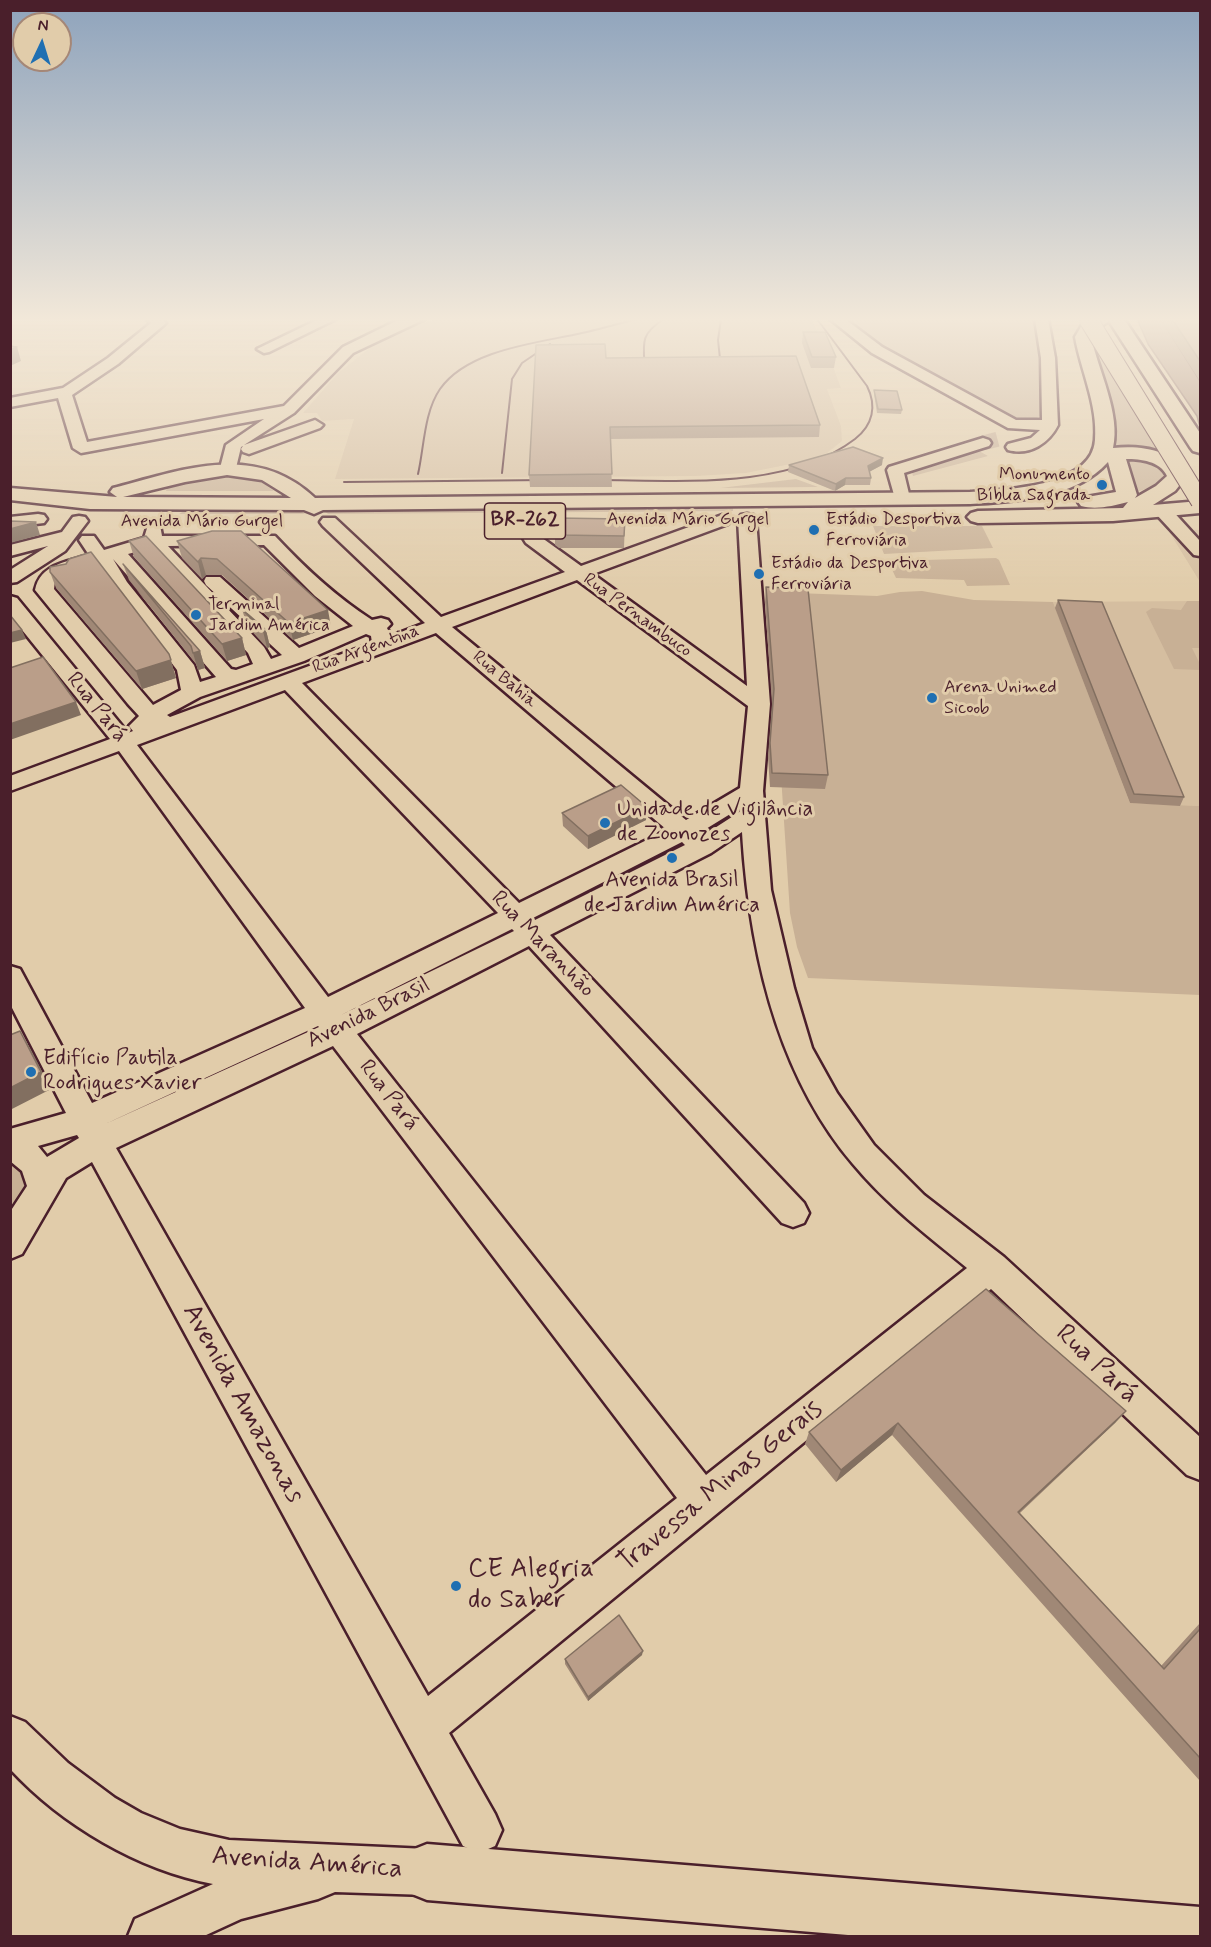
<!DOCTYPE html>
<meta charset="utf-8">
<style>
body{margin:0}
#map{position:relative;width:1211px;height:1947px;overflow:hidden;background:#e1ccaa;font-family:Mynerve,sans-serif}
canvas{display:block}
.frame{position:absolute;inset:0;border:12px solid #4a1f2b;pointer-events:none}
.north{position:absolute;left:12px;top:12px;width:60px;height:60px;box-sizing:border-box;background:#e1ccaa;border:2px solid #a58777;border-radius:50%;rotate:4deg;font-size:16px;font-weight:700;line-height:24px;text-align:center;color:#4a1f2b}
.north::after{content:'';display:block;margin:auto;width:21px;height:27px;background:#1f6fb2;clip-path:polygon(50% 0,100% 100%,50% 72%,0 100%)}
</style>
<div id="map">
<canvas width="1211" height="1947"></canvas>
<div class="frame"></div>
<div class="north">N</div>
</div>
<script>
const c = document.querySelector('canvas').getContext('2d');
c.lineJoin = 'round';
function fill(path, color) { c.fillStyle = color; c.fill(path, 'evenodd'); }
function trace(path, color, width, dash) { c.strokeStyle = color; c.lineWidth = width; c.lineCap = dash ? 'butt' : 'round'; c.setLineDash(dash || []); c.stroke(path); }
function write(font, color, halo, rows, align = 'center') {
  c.font = font + ' Mynerve,sans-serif'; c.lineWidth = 6; c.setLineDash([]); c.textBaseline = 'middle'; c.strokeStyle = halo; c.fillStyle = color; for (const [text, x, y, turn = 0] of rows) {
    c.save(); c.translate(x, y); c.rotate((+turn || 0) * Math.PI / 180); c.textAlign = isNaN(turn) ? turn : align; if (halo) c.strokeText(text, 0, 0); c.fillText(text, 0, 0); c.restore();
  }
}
fill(new Path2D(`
 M438 319H811L824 343 841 388 827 389 841 426 842 441 827 453 801 462 746 473 696 476 335 479 354 419 322 421 317 413H303L338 373 371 347 411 327Z
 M1168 530H1199L1200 582Z
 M1200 601V806L1130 803 1053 602Z`), '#d5bea0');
fill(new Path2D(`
 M844 319H1035L1039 327 1045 413 1025 425 859 334Z
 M1095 345 1168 458 1116 449 1106 381Z
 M979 451 988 456 913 476 911 469Z
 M1124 460C1138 459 1155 460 1164 472 1162 485 1148 488 1137 492Z
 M217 473 256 478 274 491H166L167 488Z
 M796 479 818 487 720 488Z
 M728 507 733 508V511L328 514 323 510Z
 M184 511H298L306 514H179Z
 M873 526H982L993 548 884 554Z
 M996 558 999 560 1010 585 967 586 964 580 896 578 888 561Z
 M922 591 974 600 1053 602 1130 803 1200 806V995L808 978 797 947 790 913 769 592 877 596 900 592Z
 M1187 601H1200V648H1192L1200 664V670L1174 669 1146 612 1152 608 1181 610Z
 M11 1156 31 1177 20 1206 11 1205Z`), '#c8b095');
const water = new Path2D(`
 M1137 319H1161L1200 381V427L1197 416 1148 344Z`);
fill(water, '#a88a79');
trace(water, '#825f5a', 1.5);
trace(new Path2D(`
 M983 443 998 439`), '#c3a991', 15, [15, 8]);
const minor = new Path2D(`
 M147 319H162L166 323 118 364 72 395 87 442 284 406 343 347 396 321 425 319 353 353 294 413 244 445 315 420 323 425 320 428 249 454 243 452 241 449 243 446 241 447 236 468 228 473 220 468 226 445 264 419 81 453 73 448 58 398 10 407V398L63 388 108 358 151 323Z
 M319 319H336L269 352 264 353 257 349Z
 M830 319H845L882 347 1016 420H1042L1041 358 1035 319H1048L1055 358 1058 425C1049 443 1030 456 1008 450L1006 447 1008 444 1031 438 1040 430 1008 428 872 353Z
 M983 438 989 440 991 443 989 446 904 473 910 498 908 502H896L887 470 889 467Z
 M1163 506 1169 507 1200 541V556L1194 555 1157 515 1154 511 1157 507Z
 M38 514 44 515 47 519 44 523 10 527V517Z
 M747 514 753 515 756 519 770 704 763 791 771 890 794 988 812 1048 837 1093 874 1145 924 1195 1004 1257 1200 1437V1480L1187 1475 991 1289 449 1733 495 1814 502 1830 495 1846 479 1853 463 1846 92 1162 66 1178 22 1254 10 1259V1212L27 1186 22 1171 10 1161V1129L66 1113 10 1004V966L20 969 92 1103 305 1008 119 751 10 791V776L110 739 10 615V596L17 598 128 733 133 731 129 726 139 716 128 704 35 590C40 564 67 562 89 555L79 540 82 536H94L104 550 144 538 148 525H160L162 536H275C304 567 336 597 372 620L381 618 388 620 391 624 387 628 391 636 425 623 323 526 320 522 323 518H335L441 617 565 572 526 543 512 521 515 517H527L538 535 581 566 722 515 728 516 731 520 728 524 593 574 747 686 738 519 741 515ZM264 545 315 596 353 626 299 648 220 577H206L204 581 206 585 282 655 271 659 264 647 168 546ZM150 548 248 653 253 664 236 670 231 669 128 554ZM113 559 216 677 200 682 194 665 127 582ZM96 564 177 670 181 690 153 705 54 589 55 581 66 574ZM577 580 748 706 740 788 686 820 452 627ZM436 633 667 830 519 903 302 683ZM366 634 371 636 372 643 170 717 167 715 200 697 304 661ZM285 690 498 913 328 997 137 745ZM740 808 741 811 704 835 701 832ZM742 832C749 948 776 1073 853 1164 886 1204 927 1235 967 1268L706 1475 357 1034 529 946 782 1223 793 1227 804 1223 809 1213 804 1203 550 935 711 853ZM682 842 685 845 535 920 533 918ZM512 929 514 931 341 1015ZM318 1026 319 1027 103 1125ZM333 1046 677 1498 428 1696 116 1148ZM77 1135 79 1138 47 1157 38 1146Z
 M79 516 85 517 88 521 65 551 17 582 10 583V570L48 546 10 556V545L62 532 73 517Z
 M10 1716 25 1722 68 1763 115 1798 141 1813 180 1829 229 1840 427 1849 443 1856 450 1872 443 1888 427 1895 335 1892 318 1899 241 1919 204 1936H128L135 1919 213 1884C138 1870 62 1825 10 1769Z`);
const major = new Path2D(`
 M1091 319H1124L1200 433V453L1193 451 1190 447 1109 321 1094 331 1091 337C1098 370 1121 414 1113 448 1140 445 1174 449 1187 476L1175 491 1153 505 1200 501V513L1113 521 978 523 971 521 967 517 971 513 978 511 1123 508 1128 502C1113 506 1096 510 1081 506L1078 502 1081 498 1116 492 1108 462C1075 499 1017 501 970 504L323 510 314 514 304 510 90 509 10 500V488L117 497 110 492 113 488C182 470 255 441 315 498L970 492C1005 490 1092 487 1095 440 1098 405 1081 371 1075 337L1082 325ZM1126 459C1141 459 1160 461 1167 476L1156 486 1135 498 1137 495ZM227 475 262 480 291 498 123 497 185 482Z
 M427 1844 1200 1907V1936H860L427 1900 407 1892 399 1872 407 1852Z`);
trace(minor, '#4a1f2b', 5);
trace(major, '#4a1f2b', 5);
fill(minor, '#e1ccaa');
fill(major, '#e1ccaa');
trace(new Path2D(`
 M721 319 718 340 721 368
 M645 369C643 343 640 334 664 319
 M502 473 512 379 522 363 550 344
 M418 474C424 448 424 412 440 389 468 349 538 343 582 333 600 329 618 324 636 319
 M595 480C676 480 787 491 855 439 873 425 877 406 867 386L817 319
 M344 482 547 480`), '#4a1f2b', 2);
const majorBridge = new Path2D(`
 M1088 319 1200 501`);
trace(majorBridge, '#4a1f2b', 20, []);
trace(majorBridge, '#e1ccaa', 18);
fill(new Path2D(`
 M1160 319H1200V381Z
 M803 332 836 357 834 368H811L802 343Z
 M606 358 820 425 819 437 610 439 612 487H530L529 475Z
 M874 390 902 410 901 414 877 413 874 394Z
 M789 465H882L869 472 871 478 870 485H845L835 491 788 472Z
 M625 519 624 548H559L555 545V532Z
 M212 531 331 627 293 640 222 575H206L202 579 182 558 177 541Z
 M129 541 242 638 246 655 227 661 134 557Z
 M66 564 169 654 176 678 142 689 56 588 50 572Z
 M123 564 200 651 205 668 198 670 196 664 129 580Z
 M766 587 828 775 825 789 770 787 768 757 772 704 765 602Z
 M1058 600 1184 797 1180 806 1130 803 1055 608Z
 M242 609 266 630 270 647 267 648 247 626Z
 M562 813 646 820 588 849 563 826Z
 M986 1289 1126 1411 1115 1423 1020 1513 1161 1666 1200 1623V1781L892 1435 836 1482 805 1444 809 1432Z
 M642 1655 588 1701 565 1664V1659Z`), '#a08876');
fill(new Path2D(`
 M17 347 21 361 10 366V350Z
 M883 458 882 465 867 473 868 466Z
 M846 478 845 485 835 491 836 484Z
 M36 522 40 535 10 543V529Z
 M201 558 206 575 202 579 198 562Z
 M328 610 331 627 293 640 289 623Z
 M22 630 26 639 10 643V633Z
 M266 630 270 647 267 648 263 631Z
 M242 638 246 655 227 661 222 644Z
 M200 651 205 668 198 670 193 653Z
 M169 654 176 678 142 689 136 671Z
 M76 702 81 715 10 740V724Z
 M647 807 646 820 588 849V836Z
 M20 1031 30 1048 51 1089 10 1110V1088Z
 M1126 1411 1115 1423 1009 1522 1018 1512Z
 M898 1423 892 1435 836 1482 841 1470Z
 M643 1651 642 1655 588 1701V1697Z`), '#826f60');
const building = new Path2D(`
 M1172 319H1200V361Z
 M803 332H825L836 357H812Z
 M605 344 606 358 796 356 820 425 610 427 612 474 529 475 536 345Z
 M10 346 17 347 10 350Z
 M874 390 897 391 902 410 878 409Z
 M853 447 883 458 868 466 871 478H846L836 484 789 465Z
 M556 518 625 519 624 536 559 535 555 532Z
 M10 521 36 522 10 529Z
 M212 531H241L328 610 289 623 217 559 201 558 198 562 177 541Z
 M146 536 242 638 222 644 129 541Z
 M91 552 169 654 171 660 136 671 50 572V567L66 564 69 559Z
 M123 564 200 651 193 653 191 646Z
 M766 587 808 589 828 775 772 773 770 743 774 689Z
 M1058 600 1102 602 1184 797 1134 794Z
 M242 609 266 630 263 631Z
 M10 615 22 630 10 633Z
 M43 657 76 702 10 724V668Z
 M621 785 647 807 588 836 562 813Z
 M20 1031 41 1072 10 1088V1035Z
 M986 1289 1126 1411 1018 1512 1164 1669 1200 1629V1758L898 1423 841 1470 809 1432Z
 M619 1615 643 1651 588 1697 565 1659Z`);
fill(building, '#ba9e89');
trace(building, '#826f60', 1.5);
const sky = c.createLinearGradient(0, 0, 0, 592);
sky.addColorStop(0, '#8ea3bc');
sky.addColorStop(0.54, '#f2e8d9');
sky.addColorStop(1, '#f2e8d900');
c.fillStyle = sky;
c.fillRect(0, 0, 1211, 592);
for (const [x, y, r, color] of [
 [1102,485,6,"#1f6fb2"],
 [814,530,6,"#1f6fb2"],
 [759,574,6,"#1f6fb2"],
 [196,615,6,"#1f6fb2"],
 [932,698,6,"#1f6fb2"],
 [605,823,6,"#1f6fb2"],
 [672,858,6,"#1f6fb2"],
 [31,1072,6,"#1f6fb2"],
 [456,1586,6,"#1f6fb2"]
]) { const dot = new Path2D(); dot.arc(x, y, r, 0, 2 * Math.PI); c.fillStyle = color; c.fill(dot); trace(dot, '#e1ccaa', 2); }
write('18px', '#4a1f2b', '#e1ccaa', [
 ["Monumento",1090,475,"right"],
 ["Bíblia Sagrada",1090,496,"right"],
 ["Estádio Desportiva",826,520],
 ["Ferroviária",826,541],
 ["Estádio da Desportiva",771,564],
 ["Ferroviária",771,585],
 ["Terminal",208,605],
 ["Jardim América",208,626],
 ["Arena Unimed",944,688],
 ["Sicoob",944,709]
], 'left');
write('18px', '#4a1f2b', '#e1ccaa', [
 ["Avenida Mário Gurgel",688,520],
 ["Avenida Mário Gurgel",202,522],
 ["Rua Pernambuco",637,616,36],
 ["Rua Argentina",366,650,-20],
 ["Rua Bahia",504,680,40]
]);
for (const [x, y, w] of [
 [525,521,81]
]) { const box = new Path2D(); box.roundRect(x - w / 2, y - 18, w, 36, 4.5); c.fillStyle = '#e1ccaa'; c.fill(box); trace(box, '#4a1f2b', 1.5); }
write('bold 21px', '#4a1f2b', null, [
 ["BR-262",525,521]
]);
write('22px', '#4a1f2b', '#e1ccaa', [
 ["Rua Pará",96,708,51],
 ["Rua Maranhão",542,945,46],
 ["Avenida Brasil",369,1014,-26],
 ["Rua Pará",388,1096,52]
]);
write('22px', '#4a1f2b', '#e1ccaa', [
 ["Unidade de Vigilância",617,810],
 ["de Zoonozes",617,835],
 ["Avenida Brasil",672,881,"center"],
 ["de Jardim América",672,906,"center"],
 ["Edifício Pautila",43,1059],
 ["Rodrigues Xavier",43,1084]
], 'left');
write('27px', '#4a1f2b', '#e1ccaa', [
 ["Rua Pará",1096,1365,43],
 ["Avenida Amazonas",242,1404,61],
 ["Travessa Minas Gerais",721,1487,-39],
 ["Avenida América",307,1864,4]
]);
write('27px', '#4a1f2b', '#e1ccaa', [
 ["CE Alegria",468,1570],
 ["do Saber",468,1601]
], 'left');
</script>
